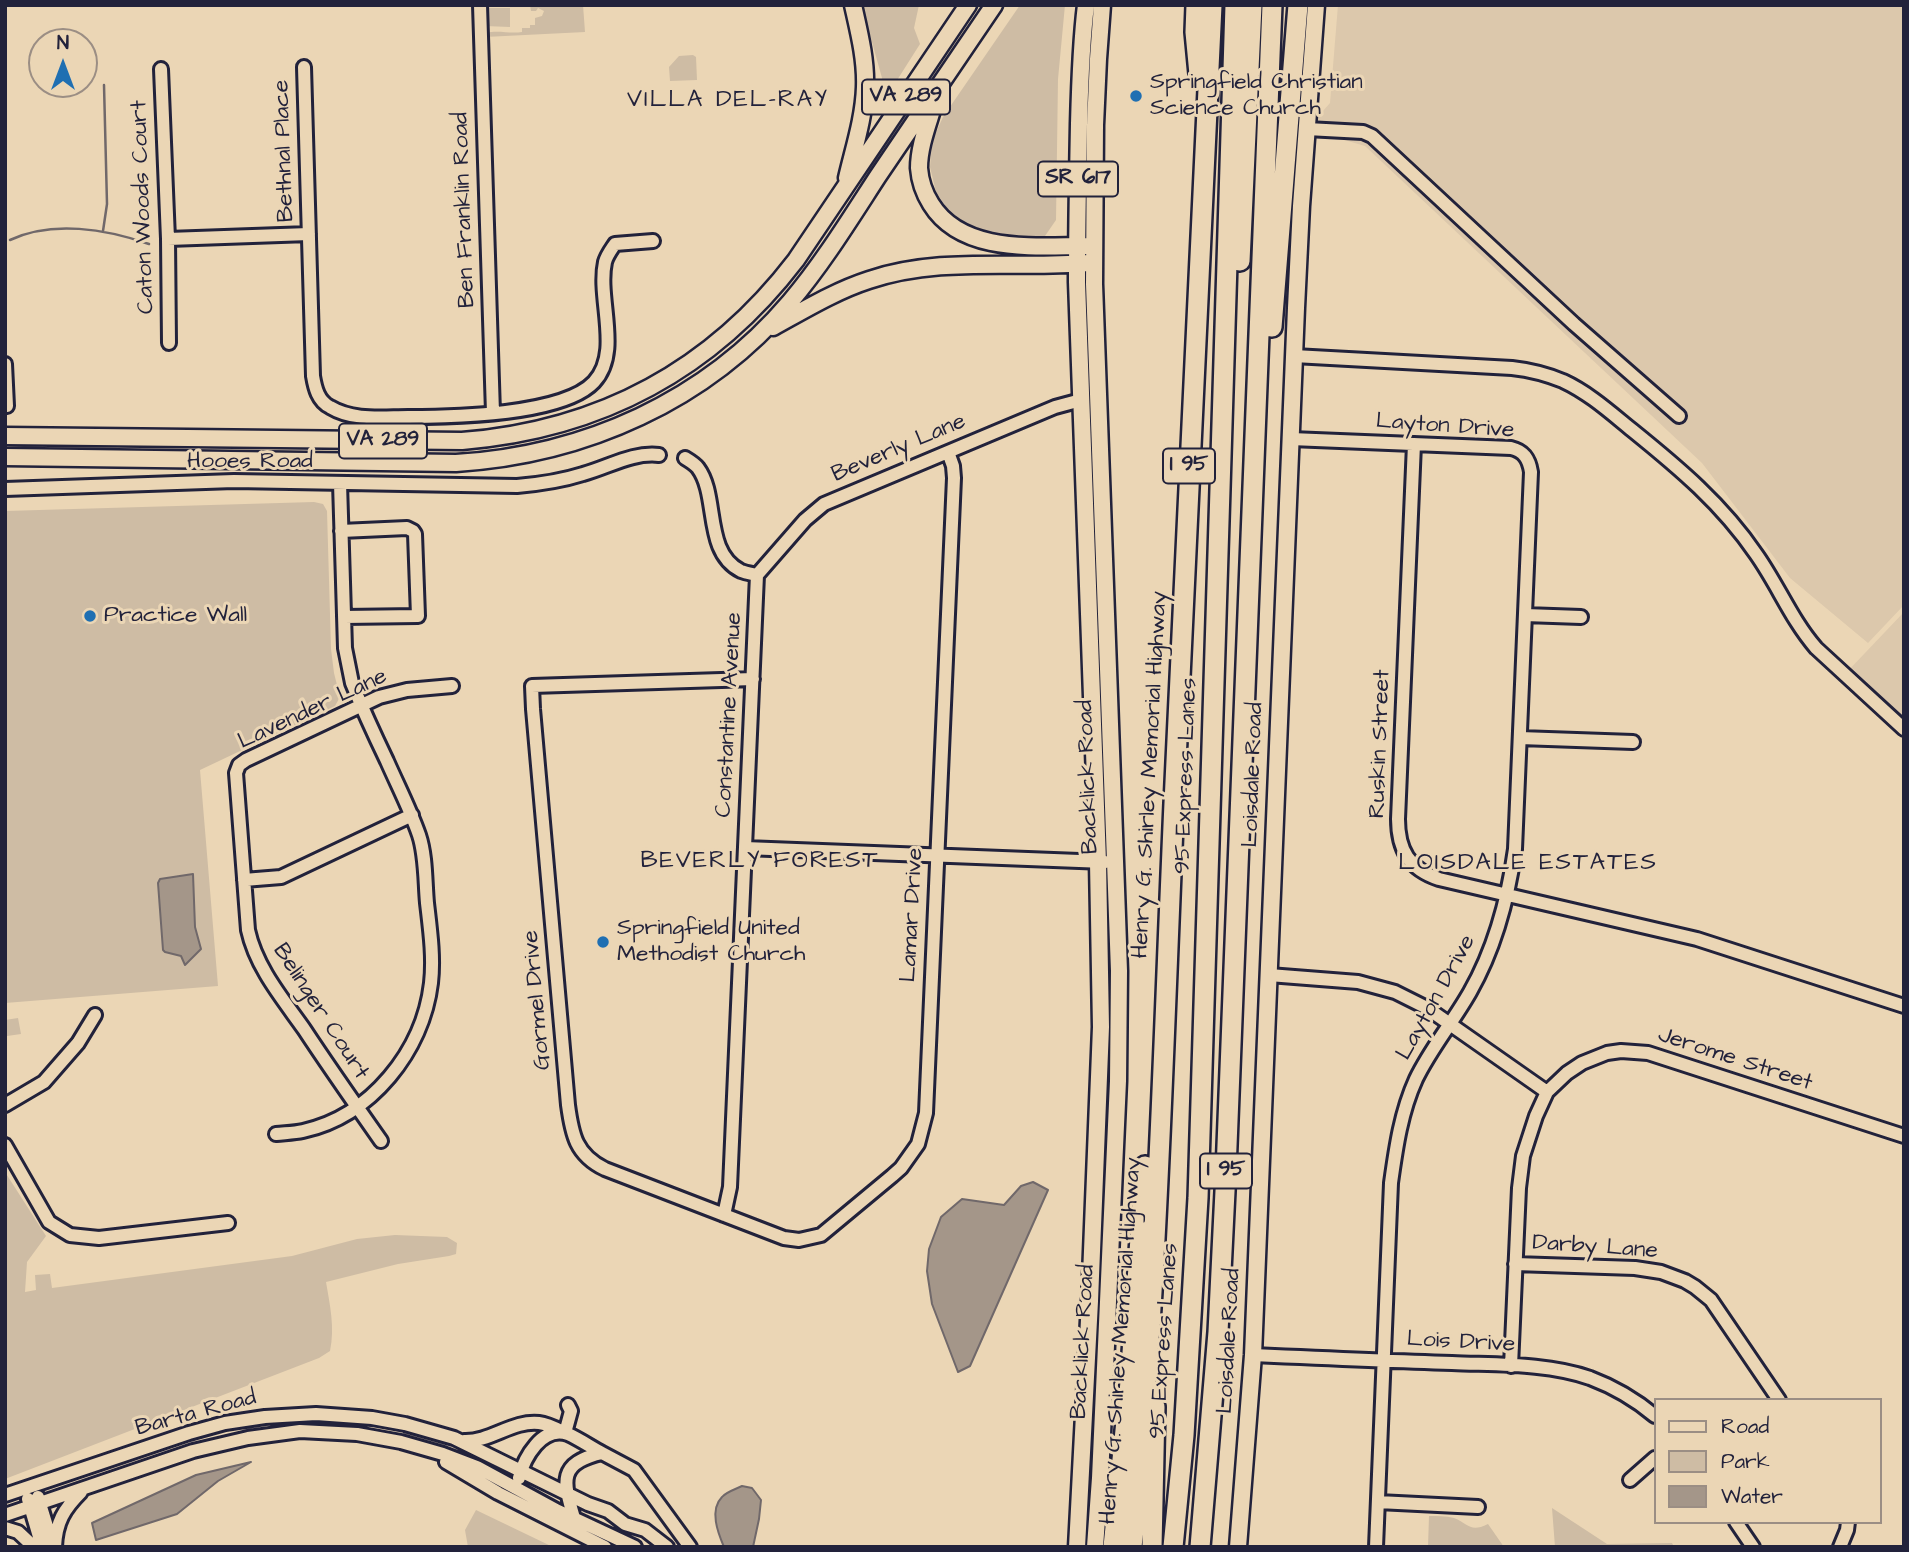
<!DOCTYPE html>
<style>
body{margin:0}
#map{position:relative;width:1909px;height:1552px;overflow:hidden;background:#ebd6b5;font-family:"Architects Daughter",sans-serif}
canvas{display:block}
.frame{position:absolute;inset:0;border:7px solid #22223b;pointer-events:none}
.legend{position:absolute;left:1654px;top:1398px;width:228px;height:126px;box-sizing:border-box;background:#ebd6b5;border:2px solid #9b8e84;margin:0;padding:9px 12px;list-style:none;font-size:21px;color:#22223b}
.legend li{display:flex;align-items:center;gap:14px;height:35px}
.legend b{width:35px;border:2px solid #9b8e84}
.north{position:absolute;left:28px;top:28px;width:70px;height:70px;box-sizing:border-box;background:#ebd6b5;border:2px solid #9b8e84;border-radius:50%;rotate:0deg;font-size:19px;font-weight:700;line-height:28px;text-align:center;color:#22223b}
.north::after{content:'';display:block;margin:auto;width:24px;height:32px;background:#1f6fb2;clip-path:polygon(50% 0,100% 100%,50% 72%,0 100%)}
</style>
<div id="map">
<canvas width="1909" height="1552"></canvas>
<div class="frame"></div>
<ul class="legend">
<li><b style="height:9px;background:#ebd6b5"></b>Road</li>
<li><b style="height:19px;background:#cebca4"></b>Park</li>
<li><b style="height:19px;background:#a49689"></b>Water</li>
</ul>
<div class="north">N</div>
</div>
<script>
const c = document.querySelector('canvas').getContext('2d');
c.lineJoin = 'round';
function fill(path, color) { c.fillStyle = color; c.fill(path, 'evenodd'); }
function trace(path, color, width, dash) { c.strokeStyle = color; c.lineWidth = width; c.lineCap = dash ? 'butt' : 'round'; c.setLineDash(dash || []); c.stroke(path); }
function write(font, color, halo, rows, align = 'center') {
  c.font = font + ' "Architects Daughter",sans-serif'; c.lineWidth = 6; c.setLineDash([]); c.textBaseline = 'middle'; c.strokeStyle = halo; c.fillStyle = color; for (const [text, x, y, turn = 0] of rows) {
    c.save(); c.translate(x, y); c.rotate((+turn || 0) * Math.PI / 180); c.textAlign = isNaN(turn) ? turn : align; if (halo) c.strokeText(text, 0, 0); c.fillText(text, 0, 0); c.restore();
  }
}
fill(new Path2D(`
 M1338 5H1904V605L1868 643 1790 578 1702 463 1365 146 1307 129 1330 103Z
 M1904 612V729L1845 674Z`), '#dcc8ac');
fill(new Path2D(`
 M530 5H583L585 32 485 37 486 33C498 30 510 34 522 32V28H530V25H535V18L542 16 544 11 538 8 536 11H531Z
 M919 5 914 28 920 44 887 96 862 6Z
 M1020 5H1065L1058 79 1056 220 1045 236 1033 239 992 233 967 224 948 210 936 192 930 167 932 141 943 117Z
 M489 8H510V27L485 26V11Z
 M693 55 696 57 697 80 670 81 669 67 679 56Z
 M314 502 323 504 327 511 331 649 334 673 340 697 335 706 200 770 218 986 5 1003V511Z
 M18 1018 21 1034 7 1036 5 1020Z
 M5 1172 46 1236 27 1262 25 1292 36 1290 35 1275 50 1274 52 1288 292 1256 357 1239 395 1235 447 1237 457 1243 456 1254 449 1256 398 1264 326 1282C330 1306 335 1327 330 1351L319 1358 5 1479Z
 M1552 1508 1607 1544 1672 1543 1674 1547H1555Z
 M476 1510 553 1547H468L465 1530Z
 M1429 1516C1437 1516 1446 1516 1454 1518 1469 1524 1470 1533 1488 1524L1504 1547H1428Z`), '#cebca4');
const water = new Path2D(`
 M193 874 195 927 201 949 185 965 181 956 165 952 163 950 158 883 160 879Z
 M1033 1182 1048 1190 970 1366 958 1372 932 1304 927 1271 929 1249 941 1217 962 1199 1004 1205 1021 1186Z
 M251 1462 218 1481 177 1514 96 1540 92 1523 196 1475Z
 M742 1486 752 1488 761 1500 759 1519 753 1547H724C718 1533 709 1510 722 1497 726 1492 736 1489 742 1486Z`);
fill(water, '#a49689');
trace(water, '#70686a', 2);
trace(new Path2D(`
 M103 231 107 204 104 85
 M10 240C52 220 106 229 149 244`), '#70686a', 2.5);
const minor = new Path2D(`
 M480 5 493 413
 M304 67 313 376C315 388 318 401 330 407 353 421 382 417 408 417 452 417 563 415 594 382 622 352 597 299 605 262 607 255 611 250 615 244L653 241
 M161 69 168 239 169 343
 M1307 129 1363 132 1372 136 1574 324 1679 416
 M168 239 309 234
 M1294 356 1512 368C1530 370 1546 374 1563 381 1589 393 1611 413 1632 430 1679 468 1722 504 1756 554 1778 585 1791 619 1816 648L1904 729
 M5 364 7 406
 M1291 439 1511 448C1524 451 1529 459 1531 472L1515 849C1508 899 1495 948 1470 992 1453 1022 1431 1048 1416 1079 1401 1112 1396 1147 1391 1183L1376 1547
 M1414 444 1398 819C1398 850 1409 869 1439 879L1697 939 1904 1006
 M685 458C690 461 695 464 698 468 719 496 703 552 741 571 746 573 753 574 757 575L730 1187 724 1215
 M5 489 234 481 517 486C540 484 561 481 583 474 609 467 632 452 659 455
 M341 531 407 528 413 531 415 534 418 616 344 617
 M757 575 805 520 824 504 1055 407 1081 400
 M1525 615 1581 617
 M753 679 532 686 533 709 568 1105C572 1135 576 1155 605 1169L784 1238 799 1240 821 1235 892 1176 901 1168 918 1144 926 1113 954 478 953 466 948 452
 M1520 738 1633 742
 M745 848 1105 862
 M244 880 281 877 412 815
 M1269 975 1358 982 1395 992 1427 1008 1547 1092
 M5 1105 44 1082 78 1043 95 1015
 M276 1134C285 1133 294 1133 303 1131 371 1116 423 1051 431 983 434 957 430 929 427 903 425 881 426 856 419 835 410 809 398 786 387 761 375 736 363 710 352 683L345 648 340 483
 M381 1141C355 1104 329 1067 304 1029 282 998 256 967 248 930L236 773 239 765 246 760 379 697 407 690 452 686
 M5 1145 49 1222 70 1235 99 1238 228 1223
 M1515 1264 1635 1268 1661 1272 1685 1281 1695 1287 1711 1300 1779 1400
 M1253 1355C1319 1358 1385 1361 1452 1363 1497 1365 1547 1363 1590 1378 1614 1387 1636 1400 1655 1416
 M1511 1366 1519 1188 1523 1156 1536 1116 1547 1092 1567 1073 1582 1063 1607 1053 1621 1051 1648 1053 1904 1136
 M464 1441C490 1442 513 1420 539 1423 548 1424 557 1429 565 1433L571 1411 568 1405
 M446 1462 498 1493 605 1547
 M519 1478C524 1458 542 1425 568 1434 579 1439 591 1447 602 1453
 M1630 1480 1655 1458
 M5 1495 189 1433 225 1423 265 1417 316 1414 372 1418 405 1424 454 1438 588 1504 608 1511 625 1524 645 1530 667 1547
 M38 1497 53 1546
 M28 1499 42 1547
 M1378 1502 1478 1507
 M5 1515 193 1451 248 1438 300 1431 357 1434 401 1442 443 1454 477 1467 558 1511 635 1547
 M574 1518C563 1481 558 1463 602 1453L634 1470 690 1547
 M1736 1522 1753 1547
 M5 1528 18 1532 34 1547
 M55 1547C56 1522 64 1509 81 1492
 M1840 1547 1847 1530 1848 1522`);
const major = new Path2D(`
 M935 100C929 122 919 145 919 168 920 181 924 193 931 204 962 254 1034 246 1085 246
 M847 178C854 148 864 118 865 87 866 59 859 32 853 5
 M773 327C804 310 835 291 869 280 940 256 1014 269 1087 263
 M5 436 462 441C599 430 712 370 796 260L968 5
 M5 457 456 463C585 455 706 401 790 302 823 263 850 219 878 176 917 119 955 62 994 5
 M1077 1547 1090 1301 1101 1027 1098 862 1077 282C1077 229 1078 177 1079 124 1080 85 1081 45 1086 5
 M1095 1547 1100 1478 1118 1081 1119 971 1094 284 1095 125 1098 59 1102 5
 M1238 1547 1253 1355 1296 308 1301 206 1316 5`);
const highway = new Path2D(`
 M1196 5 1195 32 1199 74
 M1240 261 1252 5
 M1272 327 1298 5
 M1113 1547 1130 1382 1145 1166
 M1132 1547C1157 1300 1163 1051 1174 803 1185 537 1197 271 1212 5
 M1152 1547 1155 1407
 M1173 1547 1184 1435 1198 1198 1235 5
 M1200 1547 1218 1332 1226 1171 1272 5`);
trace(minor, '#22223b', 18);
trace(major, '#22223b', 21);
trace(highway, '#22223b', 24);
trace(minor, '#ebd6b5', 12);
trace(major, '#ebd6b5', 16);
trace(highway, '#ebd6b5', 19);
for (const [x, y, r, color] of [
 [1136,96,7,"#1f6fb2"],
 [90,616,7,"#1f6fb2"],
 [603,942,7,"#1f6fb2"]
]) { const dot = new Path2D(); dot.arc(x, y, r, 0, 2 * Math.PI); c.fillStyle = color; c.fill(dot); trace(dot, '#ebd6b5', 2.5); }
for (const [x, y, w] of [
 [906,97,88],
 [1078,179,80],
 [383,441,88],
 [1189,466,52],
 [1226,1171,52]
]) { const box = new Path2D(); box.roundRect(x - w / 2, y - 17.5, w, 35, 5); c.fillStyle = '#ebd6b5'; c.fill(box); trace(box, '#22223b', 2); }
write('bold 21px', '#22223b', null, [
 ["VA 289",906,97],
 ["SR 617",1078,179],
 ["VA 289",383,441],
 ["I 95",1189,466],
 ["I 95",1226,1171]
]);
write('23px', '#22223b', '#ebd6b5', [
 ["Springfield Christian",1150,83],
 ["Science Church",1150,109],
 ["Practice Wall",104,616],
 ["Springfield United",617,929],
 ["Methodist Church",617,955]
], 'left');
write('23px', '#22223b', '#ebd6b5', [
 ["Bethnal Place",285,151,-92],
 ["Caton Woods Court",144,207,-92],
 ["Ben Franklin Road",465,210,-92],
 ["Layton Drive",1445,427,4],
 ["Beverly Lane",899,449,-23],
 ["Hooes Road",250,462],
 ["Lavender Lane",313,710,-25],
 ["Constantine Avenue",730,715,-87],
 ["Ruskin Street",1381,744,-88],
 ["Henry G. Shirley Memorial Highway",1151,775,-87],
 ["Loisdale Road",1254,775,-88],
 ["95 Express Lanes",1187,776,-88],
 ["Backlick Road",1089,777,-92],
 ["Lamar Drive",913,915,-87],
 ["Layton Drive",1437,998,-61],
 ["Gormel Drive",538,1000,-95],
 ["Belinger Court",320,1012,57],
 ["Jerome Street",1735,1060,18],
 ["Darby Lane",1595,1248,4],
 ["Henry G. Shirley Memorial Highway",1122,1341,-86],
 ["95 Express Lanes",1165,1341,-86],
 ["Loisdale Road",1230,1341,-87],
 ["Backlick Road",1084,1342,-87],
 ["Lois Drive",1461,1343,3],
 ["Barta Road",196,1414,-15]
]);
c.letterSpacing = '2px';
write('24px', '#22223b', '#ebd6b5', [
 ["VILLA DEL-RAY",728,101],
 ["BEVERLY FOREST",760,862],
 ["LOISDALE ESTATES",1528,864]
]);
c.letterSpacing = '0px';
</script>
